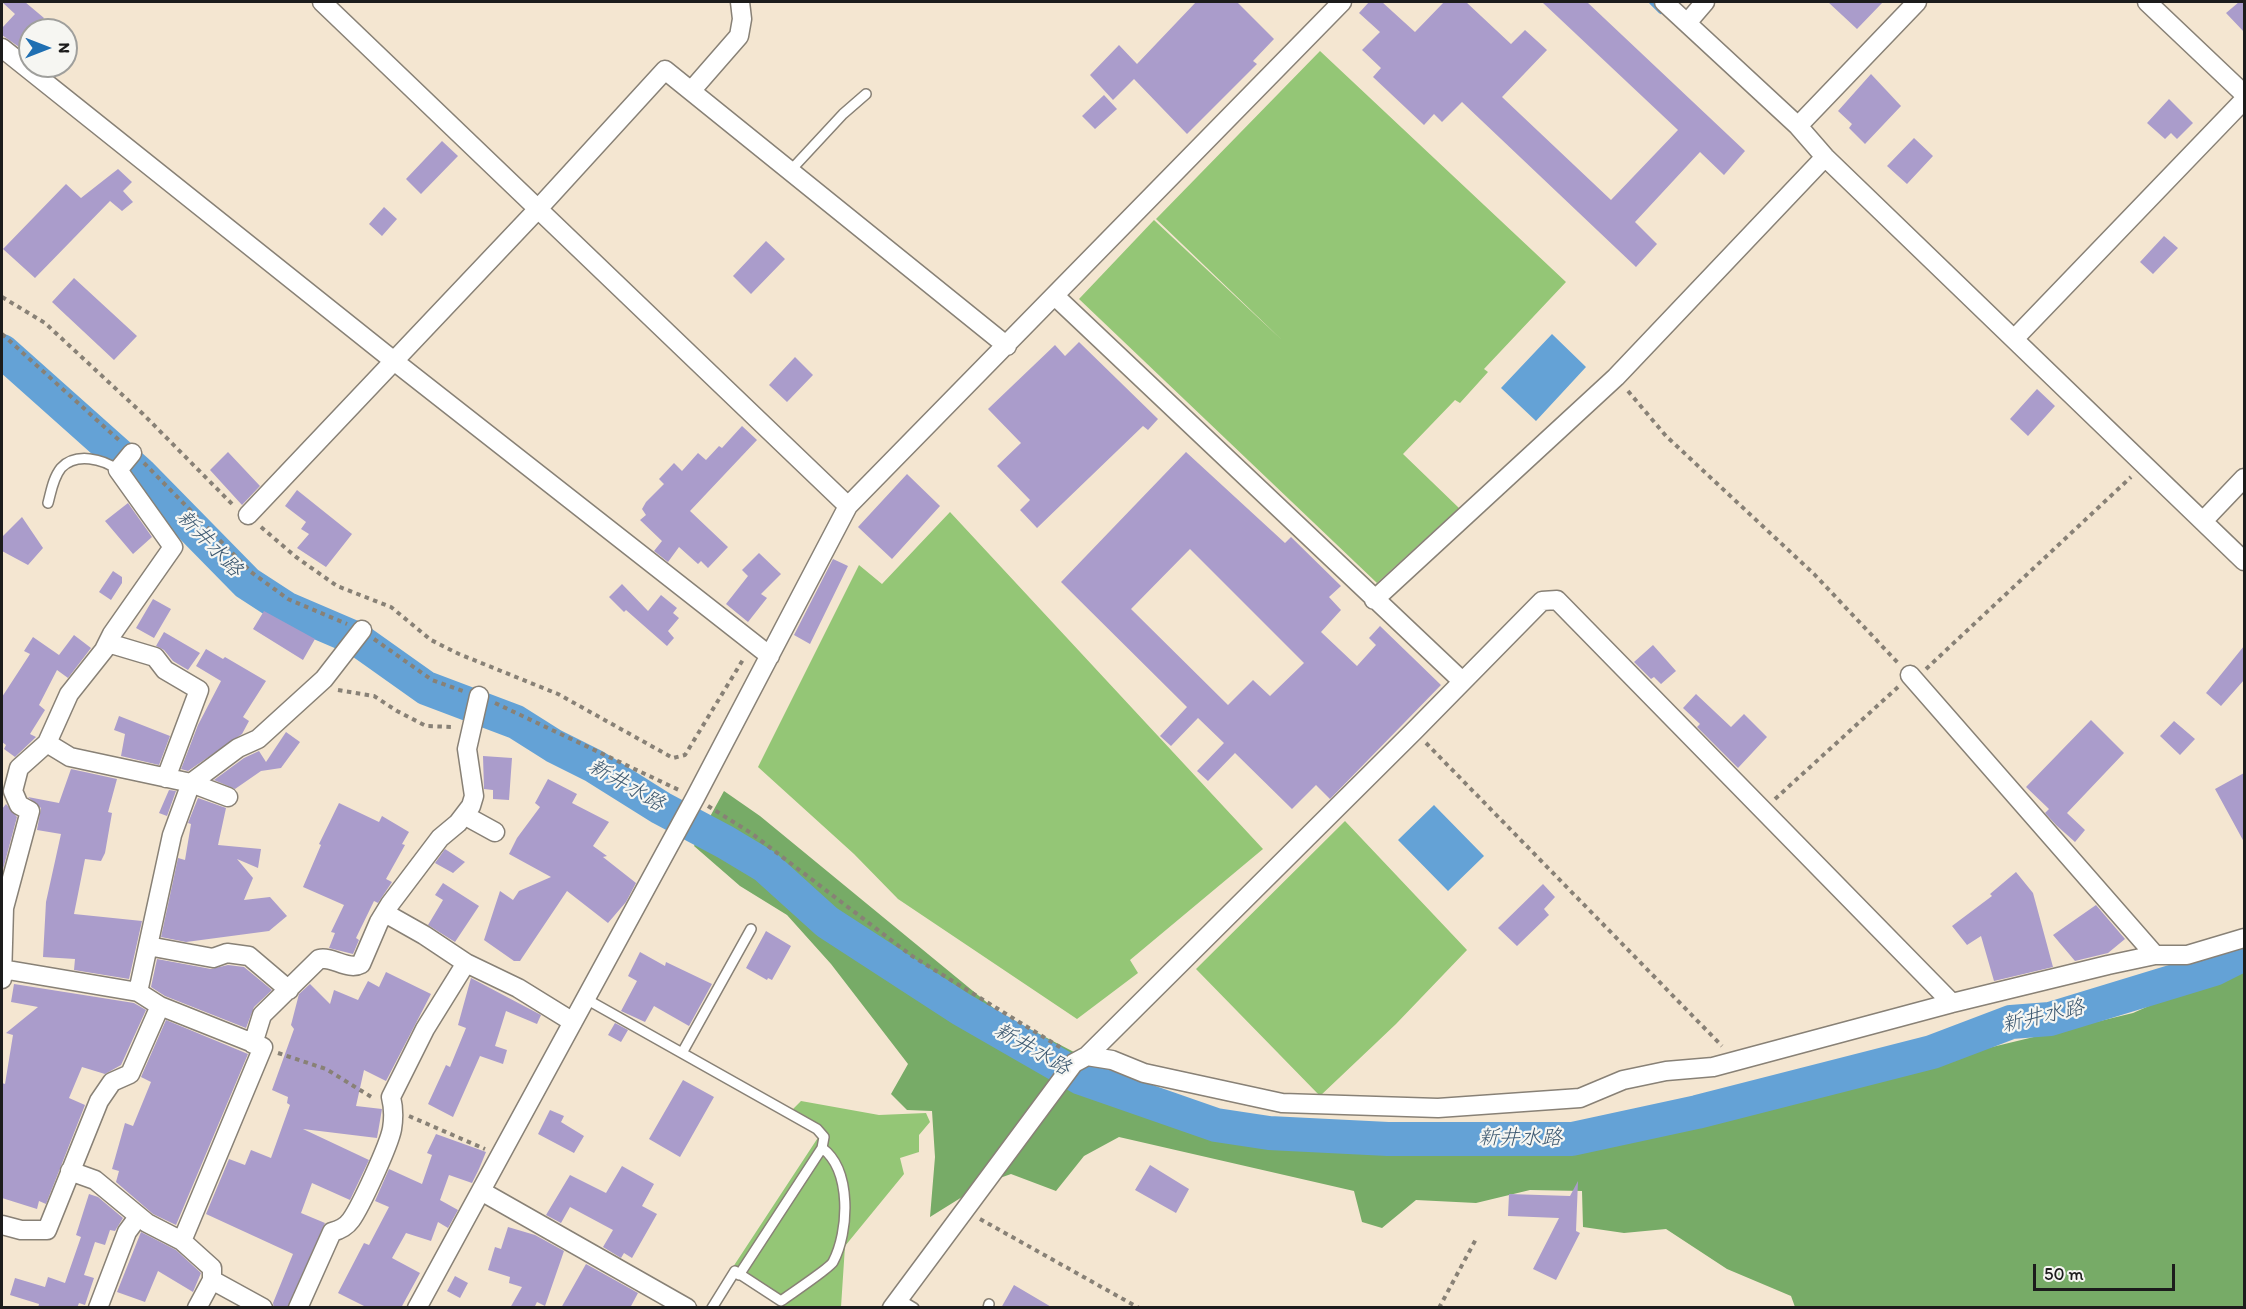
<!DOCTYPE html>
<meta charset="utf-8">
<style>
body{margin:0}
#map{position:relative;width:2246px;height:1309px;overflow:hidden;background:#f4e6d1;font-family:Itim,sans-serif}
canvas{display:block}
.frame{position:absolute;inset:0;border:3px solid #1c1c1c;pointer-events:none}
.north{position:absolute;left:18px;top:18px;width:60px;height:60px;box-sizing:border-box;background:#f6f6f2;border:2px solid #9f9f9c;border-radius:50%;rotate:90deg;font-size:16px;font-weight:700;line-height:24px;text-align:center;color:#1c1c1c}
.north::after{content:'';display:block;margin:auto;width:21px;height:27px;background:#1f6fb2;clip-path:polygon(50% 0,100% 100%,50% 72%,0 100%)}
.scale{position:absolute;left:2033px;top:1264px;width:142px;height:27px;box-sizing:border-box;border:3px solid #1c1c1c;border-top:0;padding-left:8px;font-size:18px;line-height:21px;white-space:nowrap;color:#1c1c1c;-webkit-text-stroke:4px #f6f6f2;paint-order:stroke}
</style>
<div id="map">
<canvas width="2246" height="1309"></canvas>
<div class="frame"></div>
<div class="north">N</div>
<div class="scale">50 m</div>
</div>
<script>
const c = document.querySelector('canvas').getContext('2d');
c.lineJoin = 'round';
function fill(path, color) { c.fillStyle = color; c.fill(path, 'evenodd'); }
function trace(path, color, width, dash) { c.strokeStyle = color; c.lineWidth = width; c.lineCap = dash ? 'butt' : 'round'; c.setLineDash(dash || []); c.stroke(path); }
function write(font, color, halo, rows, align = 'center') {
  c.font = font + ' Itim,"Klee One",sans-serif'; c.lineWidth = 4.5; c.setLineDash([]); c.textBaseline = 'middle'; c.strokeStyle = halo; c.fillStyle = color; for (const [text, x, y, turn = 0] of rows) {
    c.save(); c.translate(x, y); c.rotate((+turn || 0) * Math.PI / 180); c.textAlign = isNaN(turn) ? turn : align; if (halo) c.strokeText(text, 0, 0); c.fillText(text, 0, 0); c.restore();
  }
}
fill(new Path2D(`
 M1320 51 1566 282 1484 369 1488 372 1460 403 1455 400 1403 454 1459 508 1377 583 1079 299 1154 220 1283 341 1156 219Z
 M950 512 1263 849 1130 960 1138 973 1077 1019 898 899 854 854 758 767 859 565 882 584Z
 M1345 821 1467 950 1396 1024 1320 1096 1196 969Z
 M801 1101 879 1115 926 1113 930 1122 919 1135V1152L900 1158 904 1174 845 1246 841 1307H786L731 1270 823 1130 792 1110Z`), '#94c676');
fill(new Path2D(`
 M724 791 760 816 1001 1014 1118 1075 1218 1110 1347 1136 1417 1137 1502 1127 1615 1125 1714 1100 1842 1082 1914 1052 1984 1049 2133 1013 2244 964V1307H1795L1791 1296 1727 1269 1666 1229 1624 1233 1583 1227 1582 1191 1530 1190 1476 1203 1416 1200 1382 1228 1362 1222 1354 1191 1119 1137 1084 1156 1056 1191 1011 1174 983 1184 930 1217 935 1157 932 1111 907 1110 891 1094 908 1064 831 964 787 915 740 886 694 846Z`), '#77ab67');
fill(new Path2D(`
 M1552 334 1586 367 1536 421 1501 388Z
 M1434 805 1484 856 1448 891 1398 840Z`), '#64a2d6');
trace(new Path2D(`
 M1652 2 1661 11`), '#64a2d6', 6);
trace(new Path2D(`
 M2 351 140 474 247 583 287 609 357 639 426 688 516 722 554 746 594 766 661 808 725 842 765 866 827 922 961 1009 1081 1078 1216 1125 1269 1133 1388 1139H1572L1697 1112 1932 1052 2011 1022 2050 1019 2214 969 2244 954`), '#64a2d6', 34);
fill(new Path2D(`
 M2 2H25L44 18 33 30H30V34L19 47 2 35V28L15 14Z
 M1196 2H1237L1274 39 1253 61 1257 64 1187 134 1134 79 1113 100 1090 75 1119 45 1137 64Z
 M1369 2H1382L1415 32 1444 2H1466L1511 44 1525 30 1547 50 1502 97 1611 200 1678 130 1542 2H1587L1745 151 1724 175 1700 152 1635 222 1657 244 1636 267 1462 102 1442 122 1434 114 1424 125 1373 77 1381 68 1362 50 1380 32 1359 13Z
 M1828 2H1883L1857 29Z
 M2239 2H2244V32L2226 13Z
 M1871 74 1901 106 1865 144 1849 128 1852 124 1838 111Z
 M1104 95 1117 109 1095 129 1082 116Z
 M2169 99 2193 123 2177 139 2171 133 2165 139 2147 123Z
 M1914 138 1933 156 1907 184 1887 166Z
 M442 141 458 156 421 194 406 179Z
 M118 169 132 182 123 191 133 202 122 211 110 201 35 278 3 249 66 184 81 198Z
 M384 207 397 219 382 236 369 224Z
 M2164 236 2178 248 2153 274 2140 262Z
 M766 241 785 259 751 294 733 276Z
 M74 278 137 336 114 360 52 302Z
 M1079 342 1158 419 1148 430 1143 426 1037 528 1020 510 1030 500 997 466 1021 443 988 409 1055 345 1065 356Z
 M795 357 813 375 787 402 769 385Z
 M2037 389 2055 406 2028 436 2010 419Z
 M742 426 757 440 690 511 728 547 708 568 701 561 698 564 679 547 668 562 654 551 662 541 640 520 646 515 642 509 646 502 664 484 659 479 674 463 682 471 698 453 706 460 719 446 722 448Z
 M228 452 260 486 242 505 210 470Z
 M1186 452 1285 543 1291 537 1341 586 1329 597 1341 610 1321 632 1357 666 1376 645 1369 638 1380 626 1441 685 1330 799 1316 785 1292 809 1235 753 1208 781 1197 771 1224 743 1198 718 1171 746 1160 736 1187 707 1061 582ZM1190 549 1304 663 1270 696 1253 680 1228 705 1131 609Z
 M907 474 940 506 892 559 858 527Z
 M297 490 352 534 326 567 297 548 309 534 301 529 306 522 285 506Z
 M128 503 152 537 133 554 105 521Z
 M22 517 43 548 28 565 2 551V537Z
 M759 553 781 574 761 594 767 598 748 622 726 604 748 576 742 570Z
 M833 559 848 566 810 644 794 635Z
 M113 571 122 577V583L111 600 99 592Z
 M622 584 648 611 661 595 677 608 673 613 679 618 668 631 674 638 667 646 626 610 624 612 609 597Z
 M153 599 171 609 154 638 136 628Z
 M264 611 315 639 303 660 253 629Z
 M164 632 200 653 188 670 173 661 164 650 156 646Z
 M74 635 91 648 68 678 57 670 39 705 45 710 30 734 36 737 15 757 4 749 6 745 2 742V697L30 654 24 651 33 637 59 655Z
 M1653 645 1676 671 1661 684 1654 677 1651 679 1634 662Z
 M2244 646V680L2221 706 2206 693Z
 M206 649 223 659 225 657 266 681 243 717 249 721 242 734 188 771 181 769 198 725 221 681 196 666Z
 M1696 694 1731 727 1744 714 1767 737 1738 768 1697 727 1700 724 1683 708Z
 M119 716 170 736 159 765 121 756 125 734 114 730Z
 M2091 720 2124 753 2067 813 2085 830 2075 842 2056 825 2045 813 2049 809 2026 787Z
 M2174 721 2195 739 2180 755 2160 736Z
 M286 732 300 742 281 768 261 771 235 789 214 780 244 758 259 751 266 762Z
 M483 756 512 758 509 800 493 799V790L484 789Z
 M71 769 117 779 108 812 112 813 105 853 101 861 85 859 74 914 142 921 129 979 74 970 75 959 43 957 46 902 61 834 37 830 41 808 28 797 59 803Z
 M2244 773V842L2215 789Z
 M548 779 577 794 572 803 609 822 593 846 607 856 603 857 636 883 626 902 608 923 567 891 520 961H514L484 940 500 891 513 900 519 891 551 877 509 854 517 838 540 807 535 803Z
 M169 790 176 791 167 816 159 813Z
 M198 798 226 808 218 845 261 849 258 868 237 859 253 878 244 900 270 897 287 916 269 931 186 942 161 937 178 858 185 860 191 824 188 823Z
 M339 803 379 822 382 816 409 832 402 844 405 845 386 879 392 882 378 903 374 901 356 938 359 940 353 954 329 948 335 933 331 932 344 905 303 887 321 845 319 844Z
 M6 804 17 817 2 873V809Z
 M445 849 465 862 453 873 435 863Z
 M2016 872 2033 893 2053 967 1994 981 1981 936 1967 945 1952 926 1992 896 1990 894Z
 M443 883 479 906 455 942 428 925 443 900 435 895Z
 M1543 884 1555 897 1544 909 1549 915 1517 946 1498 928Z
 M2096 905 2125 939 2108 953 2075 961 2053 935Z
 M766 931 791 946 772 980 768 978 767 980 746 968Z
 M640 952 665 966 666 962 712 984 689 1026 654 1006 645 1022 621 1011 637 981 628 976Z
 M157 959 211 969 228 965 244 967 272 990 254 1007 246 1028 165 996 151 987Z
 M386 972 431 994 386 1081 364 1070 356 1106 382 1109 377 1138 303 1129 369 1160 350 1200 312 1183 301 1213 325 1223 287 1308H274L273 1303 293 1254 206 1214 229 1159 245 1165 251 1150 271 1158 290 1105 287 1103 288 1097 272 1090 294 1029 291 1025 299 994 310 984 330 1004 334 990 358 1000 368 981 379 987Z
 M471 978 541 1015 537 1024 506 1011 495 1046 507 1050 503 1064 480 1056 453 1117 428 1104 446 1065 450 1067 466 1028 458 1025Z
 M14 984 134 1003 146 1010 121 1065 105 1074 82 1067 69 1098 85 1105 46 1204 39 1201 37 1209 2 1198V1083L5 1084 13 1035 6 1033 38 1007 11 1002Z
 M166 1020 248 1054 176 1225 153 1214 116 1182 119 1171 112 1169 125 1123 133 1126 151 1082 141 1077Z
 M615 1023 628 1030 621 1042 608 1035Z
 M683 1080 714 1097 680 1157 649 1139Z
 M550 1110 564 1116 561 1122 584 1136 574 1153 538 1134Z
 M436 1134 486 1152 479 1169 472 1183 449 1175 440 1200 458 1210 448 1228 438 1222 431 1241 406 1233 392 1258 420 1273 401 1308H368L338 1293 364 1243 369 1245 389 1207 375 1201 389 1169 422 1184 432 1155 427 1153Z
 M1150 1165 1189 1189 1176 1213 1135 1190Z
 M622 1166 654 1184 642 1206 657 1214 632 1258 624 1253 621 1258 603 1247 613 1230 570 1207 561 1223 546 1215 570 1175 606 1193Z
 M1578 1181 1576 1231 1580 1233 1556 1280 1533 1269 1559 1218 1508 1216 1509 1194 1570 1196Z
 M89 1194 98 1197 123 1218 115 1231 110 1230 105 1245 95 1242 84 1275 94 1278 85 1305 79 1303 77 1308H38L39 1304 10 1295 15 1278 45 1287 48 1277 65 1283 81 1237 76 1235Z
 M508 1227 535 1235 564 1251 545 1306 537 1302 534 1308H510L522 1287 509 1283 510 1277 488 1270 495 1247 501 1249Z
 M141 1232 176 1250 201 1273 193 1292 158 1271 145 1302 117 1292Z
 M586 1264 638 1293 630 1308H561Z
 M455 1276 468 1283 460 1298 447 1291Z
 M1014 1285 1053 1308H1001Z`), '#aa9ccb');
const lane = new Path2D(`
 M791 170 843 114 866 94
 M48 503C51 492 53 478 61 468 76 452 103 459 118 470
 M586 999 817 1129 824 1137 822 1148 739 1275
 M682 1053 751 929
 M899 1299 914 1308
 M712 1308 735 1271 781 1301C789 1295 830 1268 833 1262 849 1232 852 1170 822 1148
 M988 1308 989 1304`);
const street = new Path2D(`
 M322 2 848 506
 M1664 2 1798 126 1825 157 2244 561
 M2147 2 2244 94
 M1687 23 1705 2
 M2 48 394 361 770 656
 M691 91 739 36 742 19 740 2
 M1798 126 1917 2
 M1056 297 1461 680
 M2015 338 2244 100
 M248 515 537 210 665 70 1007 346
 M2204 520 2244 478
 M1374 600 1616 377 1825 157
 M108 643 155 657 165 670 199 690 166 778
 M1910 675 2155 955
 M47 743 70 757 191 783 228 797
 M464 815 495 832
 M385 913 424 935 466 963 518 988 573 1022
 M148 946 213 958 227 953 249 956 289 990
 M2 969 138 992 160 1006 263 1047 182 1241 212 1268V1280L197 1308
 M2 979 4 908 30 811 19 805 13 791 19 768 47 743 69 694 104 650 112 634 173 547 118 470 132 453
 M138 992 172 835 191 783 238 748 258 739 324 679 362 630
 M253 1044 262 1015 319 959C333 956 348 971 361 964L379 922 390 904 440 838 458 823 471 806 474 796 467 749 479 696
 M1087 1056 1112 1060 1144 1073 1282 1103 1438 1108 1580 1098 1623 1080 1666 1071 1713 1067 1952 1003 2108 965 2155 955H2187L2244 938
 M70 1171 95 1180 147 1223 182 1241
 M481 1191 687 1308
 M2 1225 21 1230H47L99 1101 112 1082 130 1074 160 1006
 M212 1280 263 1308
 M98 1308 127 1232 138 1217
 M298 1308 332 1232C340 1230 346 1227 351 1220 361 1206 389 1145 392 1129 394 1117 394 1109 391 1097L425 1029 466 963
 M417 1308 695 798 848 506 1342 2
 M892 1308 1074 1063 1087 1056 1414 731 1542 601 1557 600 1952 1003`);
trace(lane, '#888176', 12);
trace(street, '#888176', 21);
trace(new Path2D(`
 M2 297 45 323 143 414 234 506
 M2 334 121 442
 M1628 391 1666 436 1814 574 1899 664
 M144 463 251 572 288 599 347 624
 M261 527 296 557 337 586 391 607 431 640 459 654 558 694 673 758 685 755 744 658
 M374 639 432 680 463 691
 M1926 669 2131 477
 M338 690 374 696 397 711 426 726 454 727
 M495 703 681 791
 M1426 743 1722 1046
 M1775 799 1898 687
 M708 806 751 833 912 956 1063 1049
 M278 1053 326 1069 373 1098
 M409 1116 485 1149
 M980 1219 1139 1308
 M1439 1308 1476 1239`), '#888176', 4, [4.5, 4.5]);
trace(lane, '#fff', 9);
trace(street, '#fff', 18);
write('italic 21px', '#3c5870', '#f6f6f2', [
 ["新井水路",209,544,46],
 ["新井水路",626,786,30],
 ["新井水路",2043,1017,-13],
 ["新井水路",1032,1050,30],
 ["新井水路",1520,1139]
]);
</script>
